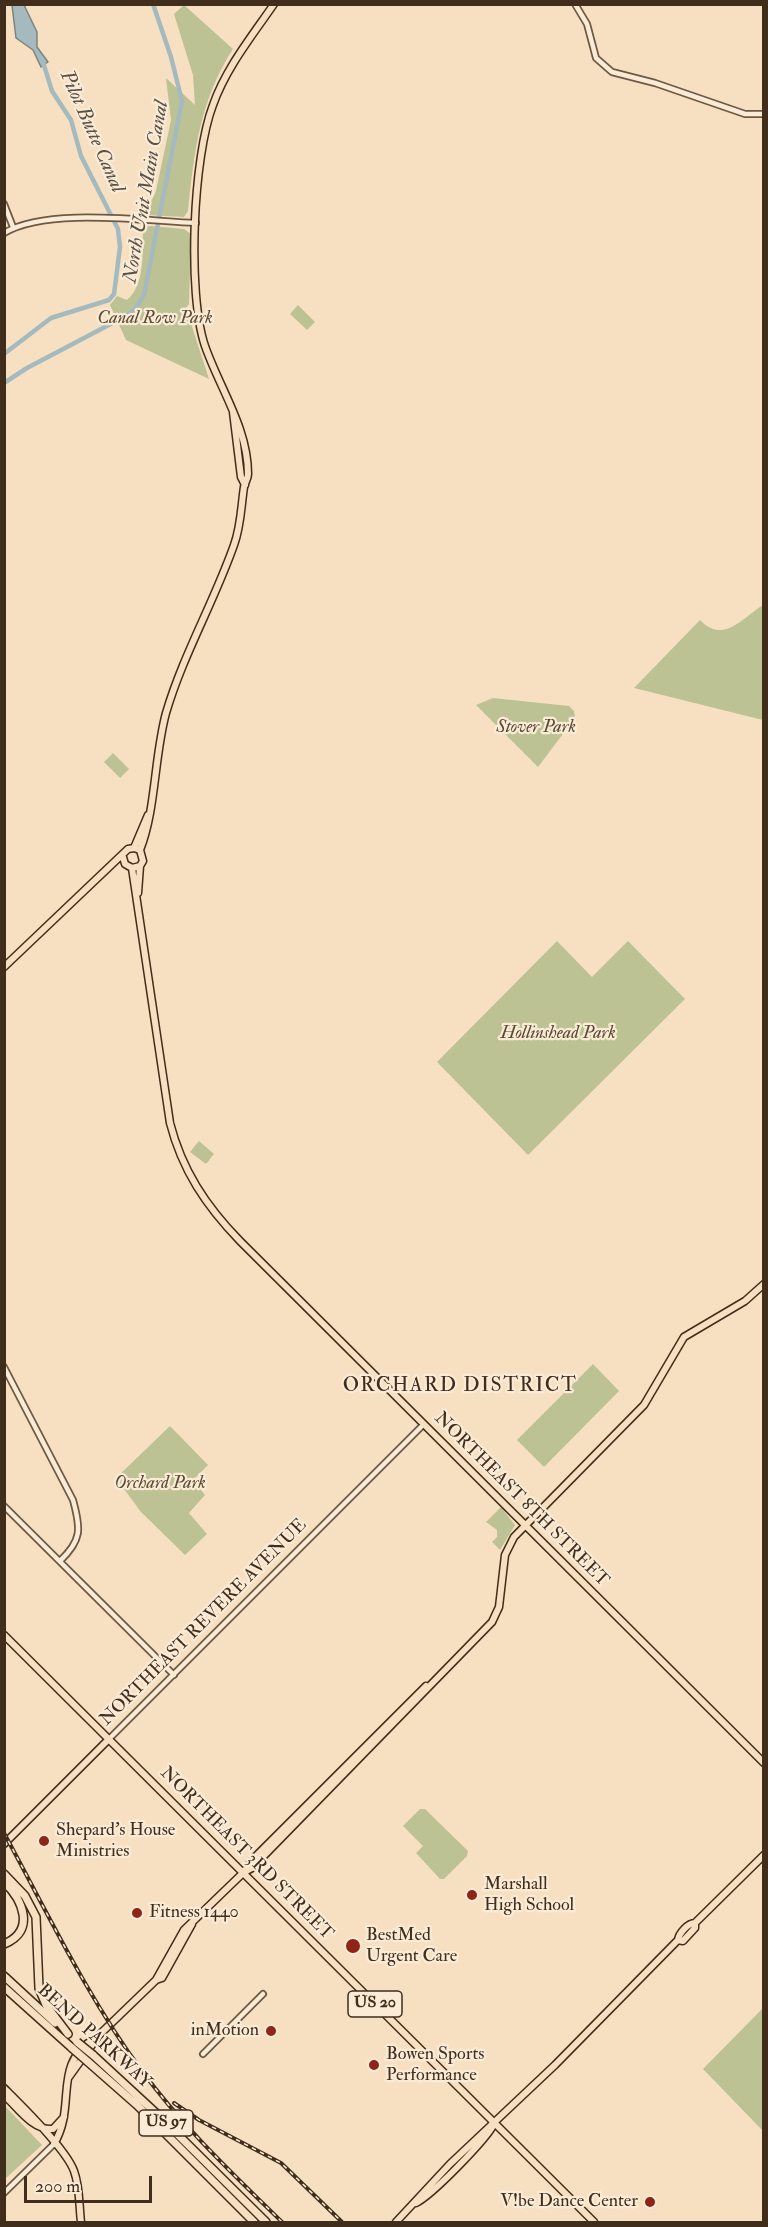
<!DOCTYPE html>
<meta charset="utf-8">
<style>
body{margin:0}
#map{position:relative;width:768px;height:2227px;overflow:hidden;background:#f7e0c1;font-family:"IM FELL Double Pica",serif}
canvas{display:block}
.frame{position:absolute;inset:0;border:6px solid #412d1b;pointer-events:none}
.scale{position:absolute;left:24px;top:2176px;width:128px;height:27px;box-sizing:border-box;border:3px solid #412d1b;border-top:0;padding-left:8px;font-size:18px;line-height:21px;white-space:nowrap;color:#412d1b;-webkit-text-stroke:4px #faebd7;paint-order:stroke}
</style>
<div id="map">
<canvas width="768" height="2227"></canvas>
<div class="frame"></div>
<div class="scale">200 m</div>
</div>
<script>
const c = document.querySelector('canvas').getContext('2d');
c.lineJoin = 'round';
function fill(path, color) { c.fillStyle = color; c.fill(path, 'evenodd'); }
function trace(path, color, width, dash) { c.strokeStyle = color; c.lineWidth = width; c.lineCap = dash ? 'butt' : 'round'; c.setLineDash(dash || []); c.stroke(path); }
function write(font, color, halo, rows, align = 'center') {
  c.font = font + ' "IM FELL Double Pica",serif'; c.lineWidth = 4.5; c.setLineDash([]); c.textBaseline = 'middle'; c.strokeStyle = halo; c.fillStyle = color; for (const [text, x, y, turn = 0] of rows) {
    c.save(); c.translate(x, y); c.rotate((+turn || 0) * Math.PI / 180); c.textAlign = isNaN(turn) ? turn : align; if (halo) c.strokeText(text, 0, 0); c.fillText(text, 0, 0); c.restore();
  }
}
fill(new Path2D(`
 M184 5 233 49C200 100 194 152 188 211L184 217 145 215 156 191 171 120 166 78 195 105 193 75 174 14Z
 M151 226 184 229 191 234 189 304 186 308 209 379 126 340 110 305 117 296 127 300C146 284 142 250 143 227Z
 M298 305 315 322 307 330 290 314Z
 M763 605V720L634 688 700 620C724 645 743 617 763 605Z
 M493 698 569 706 574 711 575 718 538 767 476 705Z
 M113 753 129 769 120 778 104 762Z
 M557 941 592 977 628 941 685 999 528 1155 437 1062Z
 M199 1141 214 1154 206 1164 190 1152Z
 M593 1364 619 1391 544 1467 517 1440Z
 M170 1426 208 1465 193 1480 205 1495 189 1513 207 1534 185 1555 141 1512 116 1478Z
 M501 1507 515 1525 500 1550 492 1542 497 1537V1530L486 1522Z
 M420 1809H425L468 1851 467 1856 444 1879H440L416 1853 423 1846 403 1826Z
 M763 2008V2131L703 2069Z
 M5 2106 42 2145 5 2179Z`), '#bcc293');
const water = new Path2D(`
 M12 5H24L37 32V47L48 62 41 67 33 50 16 38Z`);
fill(water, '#a4babf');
trace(water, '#7c827d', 1.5);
trace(new Path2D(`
 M4 354 51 318 109 300 114 294 120 247 118 229 81 156 71 120 52 91 42 59
 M4 383 27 368 124 317 135 309 144 295 182 101 171 57 153 4`), '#a4babf', 4.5);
const minor = new Path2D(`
 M575 4 587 24 596 58 612 72 655 83 745 114H764
 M4 204 13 227
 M4 233C47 207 145 221 196 223
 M4 1367 73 1500C81 1529 82 1540 60 1561
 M4 1506 174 1675
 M109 1739 424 1424
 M203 2054 263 1994
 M4 2193 54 2144`);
const major = new Path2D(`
 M233 412 241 477 245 485
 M134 848 148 815
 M140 850C156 810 154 757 166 713 183 655 214 602 234 545 241 526 241 507 244 487 245 482 248 479 248 474 248 428 220 389 205 346 187 293 193 157 213 105 226 68 252 36 274 4
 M132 868 170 1123C182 1170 206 1206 240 1241L764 1763
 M138 893 140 866
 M4 967 128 849 134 848 140 850 143 861 140 866 132 868 125 864 123 857
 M4 1635 594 2222
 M4 1844 109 1739
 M243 1873 252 1868 492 1622 499 1607 505 1555 514 1537 644 1405 684 1337 745 1301 764 1284
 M678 1940 683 1941 695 1928V1923
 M156 1980 184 1930 243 1873 253 1859 426 1686
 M69 2077 97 2038
 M4 2088C22 2106 66 2149 74 2171 80 2187 79 2206 81 2222
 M4 2095C18 2108 33 2131 53 2129L64 2117
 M54 2144C78 2104 50 2064 97 2037L156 1980 162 1978 192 1924
 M416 2203C432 2195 486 2140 494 2124
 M396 2222 450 2164 555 2065 678 1940C679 1933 688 1923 695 1923L764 1855`);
const highway = new Path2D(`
 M4 1874 25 1896 36 1917 39 1988 46 2005 68 2034
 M4 1882C23 1900 36 1931 4 1944
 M4 1976 55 2023
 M4 1987 72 2048
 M93 2055 157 2114 266 2222
 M87 2061 137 2105 254 2222`);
trace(minor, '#6e5a44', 8);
trace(major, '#412d1b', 9);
trace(highway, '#412d1b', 10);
trace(minor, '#faebd7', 4.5);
trace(major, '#f7e0c1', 6);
trace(highway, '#f7e0c1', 7);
const rail = new Path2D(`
 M4 1833C48 1914 88 1998 142 2071 183 2127 233 2174 282 2222
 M174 2103 199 2120 281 2163 342 2222`);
trace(rail, '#412d1b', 4);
trace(rail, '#faebd7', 1.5, [4.5]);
const highwayBridge = new Path2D(`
 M77 2042 93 2055
 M72 2048 87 2061`);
trace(highwayBridge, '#412d1b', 10, []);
trace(highwayBridge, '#f7e0c1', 7);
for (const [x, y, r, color] of [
 [44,1841,6,"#8f2418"],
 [472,1895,6,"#8f2418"],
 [137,1913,6,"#8f2418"],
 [353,1946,8,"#8f2418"],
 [271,2031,6,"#8f2418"],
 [374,2065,6,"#8f2418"],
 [650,2202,6,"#8f2418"]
]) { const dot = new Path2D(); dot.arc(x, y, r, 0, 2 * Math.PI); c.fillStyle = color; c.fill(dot); trace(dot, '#faebd7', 2); }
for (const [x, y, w] of [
 [375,2004,54],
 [166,2123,54]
]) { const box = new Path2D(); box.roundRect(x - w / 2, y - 13, w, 26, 4.5); c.fillStyle = '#faebd7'; c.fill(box); trace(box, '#412d1b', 1.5); }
write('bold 16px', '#412d1b', null, [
 ["US 20",375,2004],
 ["US 97",166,2123]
]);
write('italic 18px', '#5a4b33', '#faebd7', [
 ["Canal Row Park",155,319],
 ["Stover Park",536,728],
 ["Hollinshead Park",558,1034],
 ["Orchard Park",160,1484]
]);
write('18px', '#412d1b', '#faebd7', [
 ["NORTHEAST 8TH STREET",521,1500,45],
 ["NORTHEAST REVERE AVENUE",204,1623,-45],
 ["NORTHEAST 3RD STREET",246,1854,45],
 ["BEND PARKWAY",94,2037,42]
]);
write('18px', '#412d1b', '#faebd7', [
 ["Shepard’s House",56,1831],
 ["Ministries",56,1852],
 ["Marshall",484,1885],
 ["High School",484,1906],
 ["Fitness 1440",149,1913],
 ["BestMed",366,1936],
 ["Urgent Care",366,1957],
 ["inMotion",259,2031,"right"],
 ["Bowen Sports",386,2055],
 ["Performance",386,2076],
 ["V!be Dance Center",638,2202,"right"]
], 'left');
write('italic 20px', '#5a5044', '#faebd7', [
 ["Pilot Butte Canal",91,132,66],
 ["North Unit Main Canal",147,192,-80]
]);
c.letterSpacing = '1.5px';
write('20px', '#412d1b', '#faebd7', [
 ["ORCHARD DISTRICT",460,1387]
]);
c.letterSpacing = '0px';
</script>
